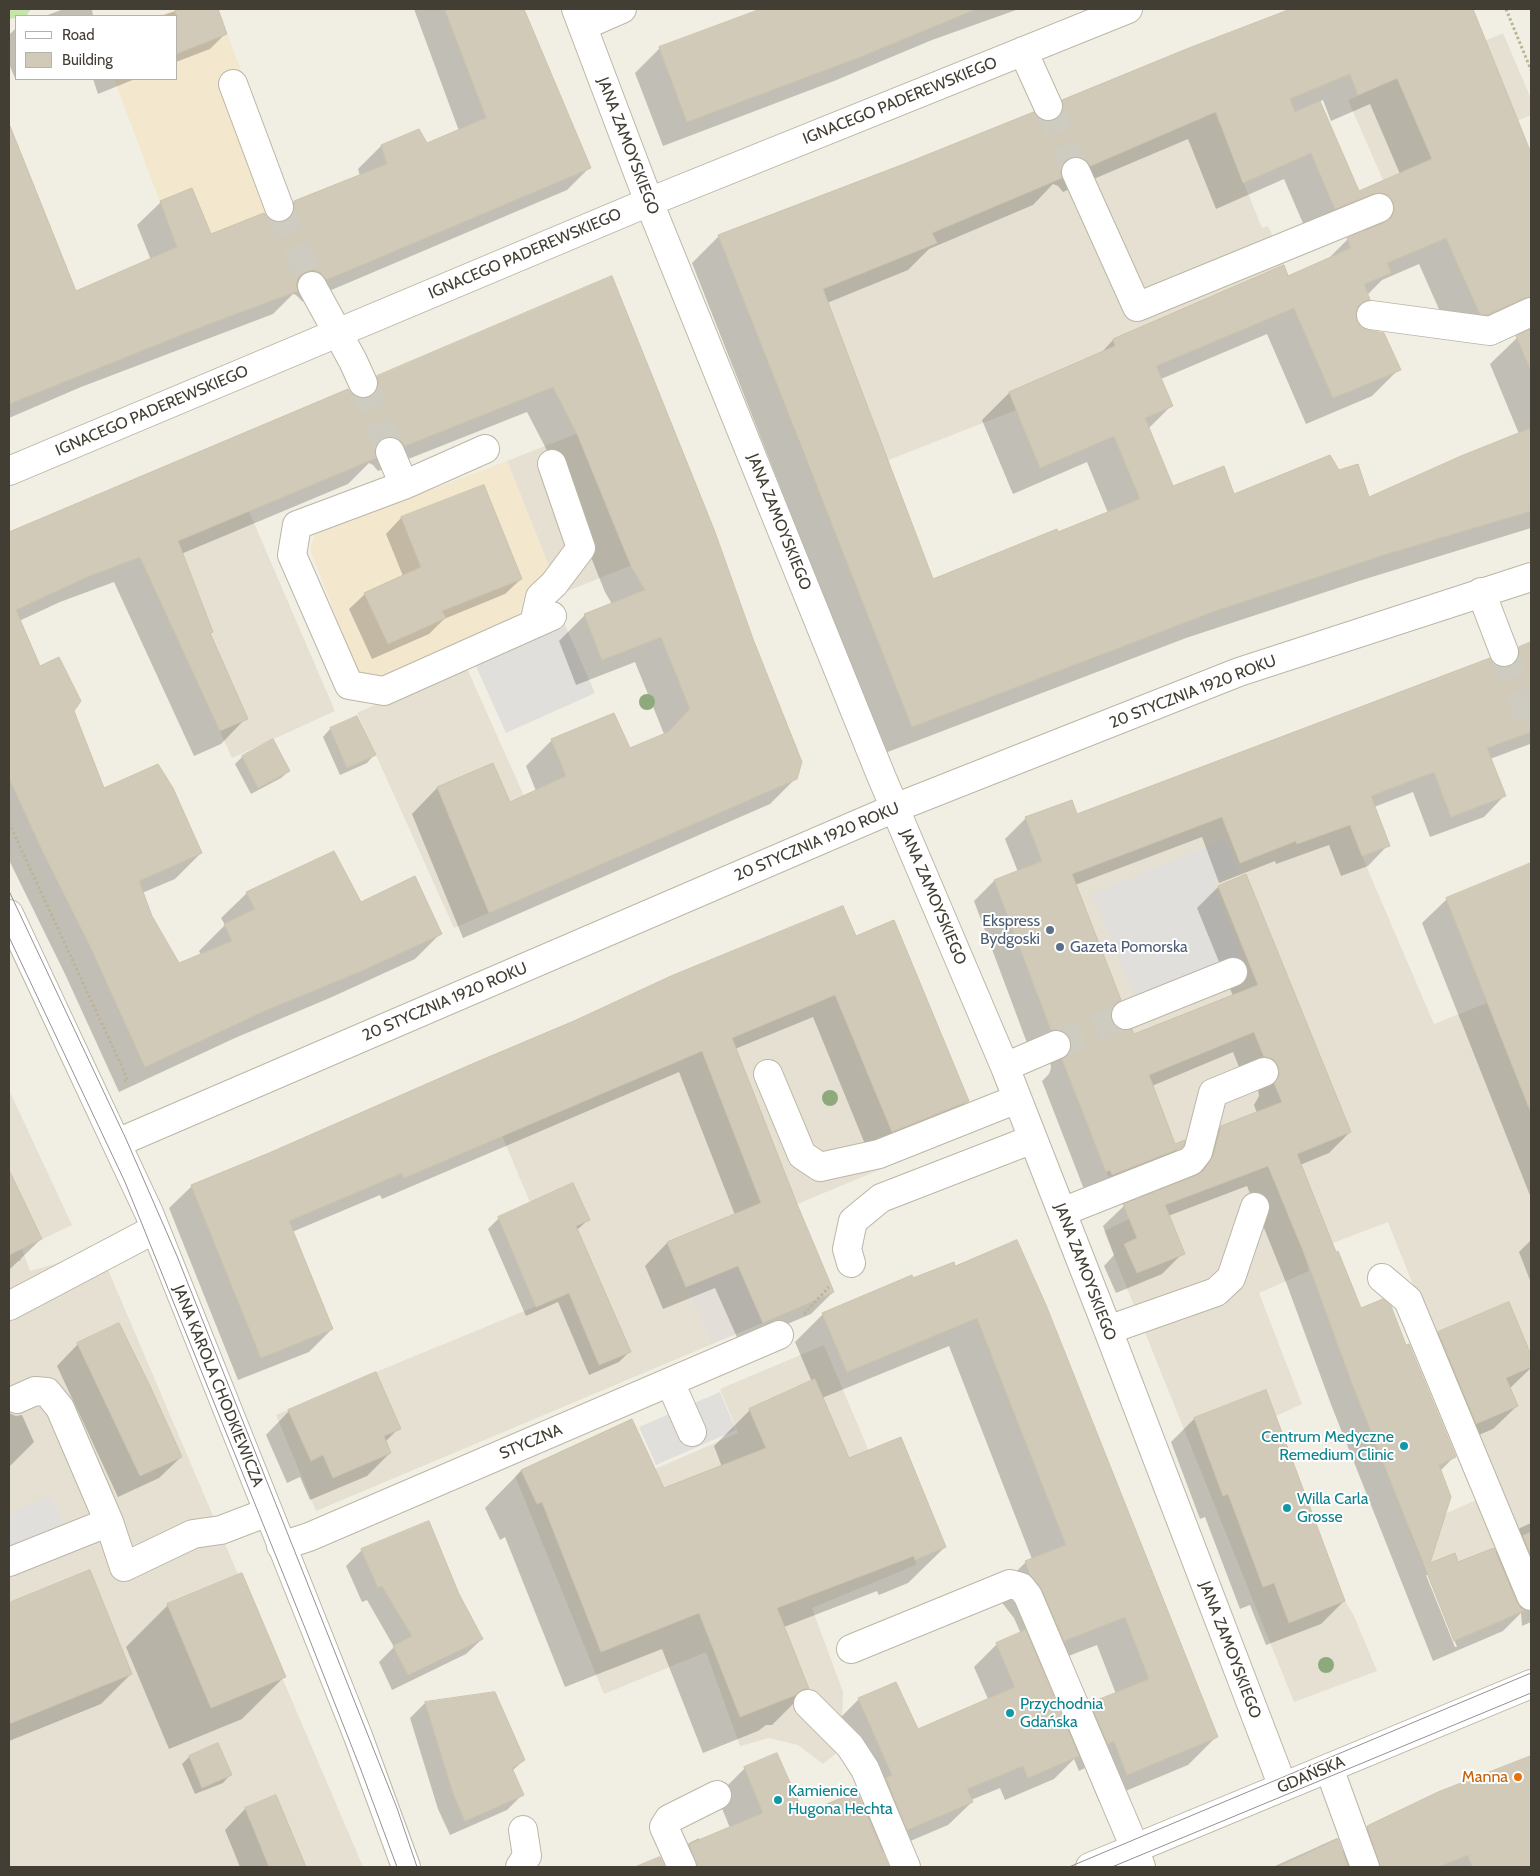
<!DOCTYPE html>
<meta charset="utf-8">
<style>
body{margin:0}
#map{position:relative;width:1540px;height:1876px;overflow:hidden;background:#f1eee3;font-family:Cabin,sans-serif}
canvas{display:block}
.frame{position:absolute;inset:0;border:10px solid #423e33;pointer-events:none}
.legend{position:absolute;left:15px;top:15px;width:162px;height:65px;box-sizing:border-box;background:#fff;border:1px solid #b3b2ad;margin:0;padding:6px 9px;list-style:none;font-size:15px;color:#423e33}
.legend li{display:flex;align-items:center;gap:10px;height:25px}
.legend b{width:25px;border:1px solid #b3b2ad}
</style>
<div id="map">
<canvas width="1540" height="1876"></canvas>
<div class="frame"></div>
<ul class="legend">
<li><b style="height:6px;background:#fff"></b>Road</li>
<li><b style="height:14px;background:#d2cab8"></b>Building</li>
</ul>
</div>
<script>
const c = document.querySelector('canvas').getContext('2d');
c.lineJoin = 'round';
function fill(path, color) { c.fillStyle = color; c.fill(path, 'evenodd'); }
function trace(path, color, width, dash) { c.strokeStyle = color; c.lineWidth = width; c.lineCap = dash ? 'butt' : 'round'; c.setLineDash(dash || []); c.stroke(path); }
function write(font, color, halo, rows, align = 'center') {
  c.font = font + ' Cabin,sans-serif'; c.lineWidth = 4; c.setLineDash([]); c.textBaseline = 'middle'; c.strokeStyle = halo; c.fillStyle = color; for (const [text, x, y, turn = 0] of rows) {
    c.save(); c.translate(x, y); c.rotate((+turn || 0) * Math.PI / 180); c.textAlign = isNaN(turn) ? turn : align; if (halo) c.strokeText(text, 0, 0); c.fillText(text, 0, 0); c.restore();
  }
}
fill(new Path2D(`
 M1503 33 1531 99V115L1383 180 1348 100Z
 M1189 48 1262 228 1268 226 1301 305 1096 390 1016 410 817 488 718 235 904 164Z
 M662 400 715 532 560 594 507 461Z
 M220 444 335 711 232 758 181 645 143 556 111 489Z
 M465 664 562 881 454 928 357 713Z
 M1312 726 1362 856 1434 1024 1487 1003 1531 1114V1580L1388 1222 1304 1254 1309 1271 1259 1293 1302 1404 1276 1416 1345 1601 1354 1616 1377 1671 1294 1702 1104 1231 1129 1219 1122 1200 1106 1172 994 880 1042 861 1025 817 1072 800 1077 814Z
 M843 906 856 936 894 920 980 1128 766 1217 667 1242 710 1345 316 1511 276 1415 376 1372 568 1293 472 1064Z
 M9 1090 72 1225 22 1249 30 1271 100 1251 363 1867H9Z
 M824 1345 915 1560 916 1565 812 1608 843 1692 842 1718 857 1736 823 1764 798 1745 769 1738 740 1746 706 1652 604 1694 515 1476 521 1470 632 1419 655 1469 738 1433 720 1389Z
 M1483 1497 1526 1610 1454 1641 1409 1530Z`), '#e5e0d1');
fill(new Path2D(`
 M177 9H218L320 282 206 325 114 79H176V16H157Z
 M507 461 552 574 526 589 519 617 371 681 357 671 310 549 315 534Z`), '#f3e7cd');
fill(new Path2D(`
 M761 1203 800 1307 710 1345 667 1242Z`), '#e3dfd8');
fill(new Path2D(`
 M9 9H31L26 16 9 19Z`), '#c5e5ab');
fill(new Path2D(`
 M565 625 595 693 506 733 475 664Z
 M1225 839 1238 872 1212 883 1249 973 1143 1016 1092 894Z
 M720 1392 736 1430 656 1465 639 1427Z
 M50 1496 64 1523 9 1546V1513Z`), '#e1dfdb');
fill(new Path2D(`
 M64 9H92L93 16H45Z
 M181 9H216L226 33 210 49 176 62V16H161Z
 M414 9H522L590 167 567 190 303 302 296 295 293 294 273 314 81 387 9 418V133L25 166 75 293 151 260 137 225 161 202 211 235 269 220 274 223 294 202 360 176 358 169 381 146 418 131 426 145 459 131Z
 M765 9H1019L932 40 834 81 663 146 635 73 659 49Z
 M1291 9H1472L1531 156V528L1362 580 1186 638 885 753 692 263 719 236 1039 120 1043 122 1063 102ZM1323 100 1331 121 1370 104 1400 174 1358 193 1318 102ZM1188 139 1216 209 1284 179 1308 235 1361 222 1367 231 1348 239 1326 261 1288 277 1113 340 1100 354 1009 393 982 420 1013 494 1087 462 1108 513 932 580 827 303 908 270 929 249 1033 205 1053 184 1058 186 1063 192ZM1419 264 1453 341H1459L1496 324 1513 326 1519 333V336L1490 364 1519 434 1368 498 1338 472 1233 495 1172 488 1148 429 1172 405 1161 379 1267 334 1306 424 1372 396 1399 369 1356 322 1354 314 1369 300 1367 295 1382 280Z
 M16 28V78H15L9 64V35Z
 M93 79H135L98 94Z
 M611 278 796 778 770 804 463 938 412 814 437 788 493 765 509 804 536 791 526 766 552 740 629 750 664 734 635 662 576 685 559 641 585 615 612 604 605 592 552 460 527 412 378 471 373 465 369 463 348 484 181 554 212 632 209 634 246 718 221 744 194 756 114 582 60 602 19 621 39 668 73 711 104 790 201 853 175 879 142 893 151 917 178 964 201 955 199 951 225 925 221 918 247 893 360 904 440 934 415 959 332 997 235 1038 119 1092 65 974 9 860V533L348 390 354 397 357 398 378 377Z
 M483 486 521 579 505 594 444 619 429 634 372 659 349 609 365 594 403 576 386 534 401 518Z
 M1531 644V749L1530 744 1490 759 1504 796 1484 817 1430 837 1413 792 1374 807 1388 845 1368 866 1341 876 1329 845 1276 864 1275 861 1219 883 1202 837 1075 885 1119 1000 1111 1008 1110 1021 1116 1029 1133 1036 1233 996 1197 908 1218 887 1246 876 1350 1132 1329 1153 1300 1165 1335 1254 1360 1309 1406 1347 1455 1456 1440 1471 1428 1565 1458 1564 1495 1553 1520 1528 1531 1523V1622L1522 1626 1521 1613 1503 1631 1433 1661 1332 1407 1287 1285 1247 1186 1168 1216 1183 1253 1162 1274 1116 1293 1104 1266 1114 1255 1103 1226 1124 1206 1192 1178 1200 1148 1221 1127 1257 1113 1254 1105 1259 1096 1258 1088 1243 1077 1233 1052 1152 1086 1175 1146 1180 1147 1159 1169 1085 1192 1042 1081 1049 1074 1051 1068 1050 1060 1030 1051 974 901 994 881 1018 872 1005 839 1026 818 1077 816 1499 668 1519 648ZM1426 1575H1429L1457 1647H1455Z
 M356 717 374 755 367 763 340 775 323 737 330 729Z
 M273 740 289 771 281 778 251 794 235 764 242 757Z
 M1531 865V1198L1422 923 1447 899Z
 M855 938 967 1101 945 1124 869 1154 813 1017 735 1049 796 1205 833 1292 811 1314 740 1344 715 1288 663 1309 645 1266 667 1243 735 1215 679 1072 382 1199 380 1195 292 1232 332 1329 309 1352 238 1380 169 1208 192 1186Z
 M9 1172 41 1239 9 1270Z
 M572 1185 588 1220 577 1230 630 1351 619 1362 589 1375 558 1302 526 1316 488 1229 499 1218Z
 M1531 1240V1283L1519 1252Z
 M953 1264 1216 1737 1188 1765 1099 1802 1085 1768 1079 1771 1074 1759 1054 1779 1005 1800 1000 1788 971 1800 972 1802 948 1825 882 1853 888 1867H664L689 1843 699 1838 700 1841 730 1828 717 1796 745 1768 803 1816 861 1804 868 1797 836 1722 859 1699 917 1731 988 1699 974 1667 997 1644 1021 1634 1014 1618 1003 1604 997 1590 1026 1562 1032 1559 949 1346 822 1398 848 1460 945 1547 908 1583 879 1595 877 1591 784 1627 808 1689 772 1725H766L758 1731 703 1753 662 1649 565 1687 505 1537 500 1540 485 1508 521 1471 631 1421 663 1490 722 1467 714 1446 750 1410 812 1382 795 1342 823 1314ZM1097 1645 1116 1694 1091 1704 1066 1729 1040 1667Z
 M1508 1304 1531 1358V1368L1509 1389 1517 1406 1493 1429 1453 1446 1416 1356 1439 1333Z
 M78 1344 181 1457 159 1478 118 1497 57 1366Z
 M289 1411 399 1428 385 1442 390 1453 367 1476 310 1500 300 1477 287 1483 266 1435Z
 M9 1413 16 1416 22 1415 34 1442 9 1467Z
 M1194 1419 1344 1601 1321 1624 1266 1645 1250 1605 1240 1609 1205 1517 1200 1519 1171 1442Z
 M362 1550 457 1595 482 1639 466 1654 392 1690 379 1662 394 1647 367 1600 362 1602 346 1566Z
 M89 1572 131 1674 101 1704 9 1741V1604Z
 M168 1605 284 1677 242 1719 169 1749 126 1647Z
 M425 1703 524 1760 512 1771 522 1795 507 1810 450 1835 438 1809 410 1718Z
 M217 1745 230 1775 223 1783 195 1794 182 1764 189 1757Z
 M1531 1757V1867H1273L1337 1838 1342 1852 1367 1827 1438 1793Z
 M275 1797 305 1867H240L225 1830 245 1809Z`), '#0003');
const building = new Path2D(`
 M176 9H218L227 34 176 54Z
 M445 9H524L591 168 326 280 320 272 313 270 305 272 298 278 296 285 298 291 206 325 9 404V127L10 126 76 291 177 247 160 201 192 188 211 234 264 213 269 219 277 222H284L291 217 294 209V201L387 164 381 145 419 129 427 143 486 118Z
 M761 9H974V10L860 57 687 122 659 47Z
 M1291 9H1473L1531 153V297L1524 298 1487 315 1480 314 1446 238 1387 263 1391 273 1364 284 1370 300 1365 301 1358 306 1356 313 1357 321 1361 327 1368 330 1384 333 1401 370 1333 398 1294 308 1156 366 1173 406 1145 418 1173 486 1224 466 1234 494 1330 455 1339 470 1358 464 1369 497 1461 456 1531 428V511L1390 553 1215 611 912 727 718 235 904 164 1034 112 1039 119 1047 122 1054 120 1061 115 1063 108 1062 100 1189 48ZM1350 74 1358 95 1397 78 1432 159 1359 191 1320 101 1295 112 1290 99ZM1216 112 1243 183 1311 153 1335 209 1373 194 1381 193 1388 195 1393 202 1394 210 1392 217 1385 222 1347 238 1351 248 1288 276 1284 265 1113 339 1115 346 1009 392 1040 468 1114 436 1140 499 1058 532 1057 529 933 579 823 289 937 243 932 233 1062 178 1060 171 1063 163 1070 158 1077 156 1085 159 1090 166Z
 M612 276 715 532 753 639 802 762 797 779 489 913 437 787 493 763 510 802 566 776 551 739 614 713 630 748 668 732 690 709 661 637 602 660 584 614 645 590 631 566 577 434 553 387 405 446 400 440 392 437 383 438 378 442 375 450 376 458 178 541 213 632 210 633 248 719 220 731 140 557 87 577 16 610 40 666 59 657 81 701 74 711 104 788 158 764 173 788 202 853 139 881 152 916 179 963 232 941 224 924 255 909 246 892 334 851 361 902 415 876 442 934 359 972 262 1012 145 1067 91 948 42 850 9 778V532L348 389 354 396 362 399 369 397 376 392 379 384 377 376Z
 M1531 329V371L1516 336Z
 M484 485 522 579 442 611 446 618 388 644 364 593 421 567 401 517Z
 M1531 642V732L1487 748 1506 796 1451 817 1434 772 1371 796 1390 846 1362 856 1350 825 1297 844 1296 841 1240 863 1222 817 1072 874 1121 1000 1113 1006 1111 1013V1020L1117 1028 1124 1030 1132 1029 1134 1034 1258 985 1218 886 1246 874 1351 1132 1297 1154 1336 1252 1338 1251 1361 1308 1383 1299 1391 1306 1406 1345 1409 1344 1456 1457 1439 1465 1451 1497 1430 1563 1455 1553 1458 1562 1494 1548 1517 1602 1521 1608 1526 1610 1454 1641 1353 1386 1308 1263 1268 1166 1165 1205 1185 1254 1137 1273 1124 1244 1137 1238 1123 1204 1197 1175 1203 1171 1213 1156 1221 1126 1282 1102 1274 1083 1279 1075 1278 1066 1273 1059 1264 1057 1254 1032 1149 1075 1175 1144 1185 1140 1184 1145 1181 1148 1112 1175 1110 1170 1106 1172 1062 1059 1069 1054 1072 1046 1070 1039 1065 1032 1058 1030H1051L994 880 1042 861 1025 817 1072 800 1077 814 1490 658 1495 664 1502 667H1509L1516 661 1519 654V647Z
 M357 716 376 755 347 768 330 728Z
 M273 739 290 771 258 788 242 756Z
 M1531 863V1110H1530L1446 898Z
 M843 906 856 936 894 920 969 1101 892 1132 835 995 732 1038 797 1204 834 1292 763 1323 738 1266 686 1287 667 1242 761 1203 702 1051 404 1178 402 1173 289 1221 333 1329 261 1358 191 1185 269 1153 472 1064 574 1021 671 976Z
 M9 1170 42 1239 9 1255Z
 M573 1183 590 1220 576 1226 631 1352 599 1365 569 1293 536 1307 498 1217Z
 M1017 1240 1046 1305 1218 1737 1127 1775 1114 1741 1108 1744 1090 1703 1149 1679 1125 1617 1064 1641 1042 1590 1030 1575 1025 1561 1066 1545 977 1318 847 1372 822 1313 912 1275 913 1278 954 1262 955 1266Z
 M1509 1302 1531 1355V1367L1506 1378 1518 1406 1476 1424 1438 1332Z
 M119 1323 150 1386 182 1457 140 1476 77 1343Z
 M376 1372 401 1429 384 1436 391 1453 333 1478 323 1455 311 1461 288 1410Z
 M815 1379 849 1458 901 1437 946 1547 915 1560 914 1556 777 1608 809 1689H804L796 1695 740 1717 699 1613 601 1652 542 1502 537 1504 521 1470 632 1419 664 1488 766 1448 749 1409Z
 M1266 1390 1345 1601 1289 1623 1274 1583 1263 1587 1228 1494 1223 1496 1194 1418Z
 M429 1521 459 1594 483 1639 408 1675 393 1646 412 1636 382 1586 378 1588 361 1549Z
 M1531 1532V1556L1523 1536Z
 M90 1570 132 1674 9 1724V1603Z
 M242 1573 286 1677 211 1708 167 1604Z
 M1026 1630 1079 1756 1028 1778 1023 1766 967 1789 973 1802 907 1830 886 1778 892 1775 858 1698 896 1682 918 1729 1015 1687 996 1643Z
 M495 1692 525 1760 512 1768 524 1795 465 1821 453 1793 425 1702Z
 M218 1743 232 1775 202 1788 189 1756Z
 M777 1753 804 1814 857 1791 889 1867H697L689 1844 763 1813 744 1767Z
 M1531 1756V1867H1472L1468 1855 1438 1867H1380L1367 1826 1438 1792Z
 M276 1795 306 1867H269L245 1808Z
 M1338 1839 1348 1867H1278Z
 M660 1857 665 1867H635Z`);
fill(building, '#d2cab8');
trace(building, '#cdc3ac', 1);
trace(new Path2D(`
 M1048 106 1076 172
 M279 207 312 286
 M363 383 390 452
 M1504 652 1531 723
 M1056 1045 1126 1015`), '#cecbc0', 28, [28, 14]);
const minor = new Path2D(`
 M576 9 649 202 882 778 1005 1067 1108 1330 1283 1787
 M583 26 622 9
 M1023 51 1048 106
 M233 84 279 207
 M1076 172 1137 307 1379 208
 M312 286 353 361 363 383
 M1371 315 1490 331 1531 312
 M390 452 404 485 297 525 292 555 349 685 384 691 552 616
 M9 471 649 202 1128 9
 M404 485 485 449
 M1481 592 1504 652
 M534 624 540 597 554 584 581 548 552 464
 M9 914 149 1213 358 1736 406 1867
 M1126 1015 1233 972
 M1005 1067 1056 1045
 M768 1074 802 1155 820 1167 879 1154 1017 1099
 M117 1143 895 808 1239 672 1531 577
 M1062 1212 1191 1161 1198 1152 1213 1093 1264 1072
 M851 1263 847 1249 853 1221 881 1198 1033 1139
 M1382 1278 1408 1300 1531 1596
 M9 1306 155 1229
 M1108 1330 1216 1292 1231 1278 1255 1207
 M670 1382 692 1432
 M17 1399 35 1391 47 1392 60 1408 109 1522
 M281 1546 309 1537 779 1335
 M9 1562 109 1522 124 1567 193 1534 221 1530 268 1512
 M851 1649 1010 1584 1021 1587 1028 1596 1132 1841 1141 1867
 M808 1704 850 1746 865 1769 906 1867
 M1329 1768 1365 1867
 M520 1867 527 1856 523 1830
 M682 1867 664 1827 669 1819 717 1795
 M1090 1867 1531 1684`);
trace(minor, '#bcb6a6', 30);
trace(new Path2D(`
 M1506 9 1531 70
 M9 823 128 1080 124 1081
 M9 1264 20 1259
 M804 1314 829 1287`), '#bdb397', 3, [2.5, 2.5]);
trace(minor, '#fff', 28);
trace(new Path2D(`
 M9 891 126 1139 177 1256 397 1808 417 1867
 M9 937 125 1182 305 1628 361 1770 397 1867
 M1069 1867 1531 1673
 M1112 1867 1531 1693`), '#939393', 1);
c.fillStyle = '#8eaa7d';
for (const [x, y] of [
 [647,702],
 [830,1098],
 [1326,1665]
]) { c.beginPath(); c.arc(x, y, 8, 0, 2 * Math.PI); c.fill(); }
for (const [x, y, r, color] of [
 [1050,930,5,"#5c6f8a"],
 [1060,947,5,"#5c6f8a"],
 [1404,1446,5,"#0f9aa8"],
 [1287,1508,5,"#0f9aa8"],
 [1010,1713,5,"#0f9aa8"],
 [1518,1777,5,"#e8710a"],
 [778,1800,5,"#0f9aa8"]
]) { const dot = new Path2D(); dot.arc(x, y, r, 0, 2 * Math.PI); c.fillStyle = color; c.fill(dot); trace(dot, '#fff', 2); }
write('16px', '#423e33', '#fff', [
 ["IGNACEGO PADEREWSKIEGO",900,101,-22],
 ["JANA ZAMOYSKIEGO",628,146,69],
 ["IGNACEGO PADEREWSKIEGO",525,254,-23],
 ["IGNACEGO PADEREWSKIEGO",152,411,-23],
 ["JANA ZAMOYSKIEGO",779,522,68],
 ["20 STYCZNIA 1920 ROKU",1193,692,-21],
 ["20 STYCZNIA 1920 ROKU",817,842,-23],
 ["JANA ZAMOYSKIEGO",933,897,67],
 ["20 STYCZNIA 1920 ROKU",445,1002,-23],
 ["JANA ZAMOYSKIEGO",1085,1272,69],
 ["JANA KAROLA CHODKIEWICZA",218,1386,68],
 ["STYCZNA",531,1442,-23],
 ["JANA ZAMOYSKIEGO",1230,1650,69],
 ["GDAŃSKA",1311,1775,-23]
]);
write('16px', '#4e5e75', '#fff', [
 ["Ekspress",1040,921],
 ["Bydgoski",1040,939],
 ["Gazeta Pomorska",1070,947,"left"]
], 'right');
write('16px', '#0d838f', '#fff', [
 ["Centrum Medyczne",1394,1437,"right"],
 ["Remedium Clinic",1394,1455,"right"],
 ["Willa Carla",1297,1499],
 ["Grosse",1297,1517],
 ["Przychodnia",1020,1704],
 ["Gdańska",1020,1722],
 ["Kamienice",788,1791],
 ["Hugona Hechta",788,1809]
], 'left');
write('16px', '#c56008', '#fff', [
 ["Manna",1508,1777]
], 'right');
</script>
